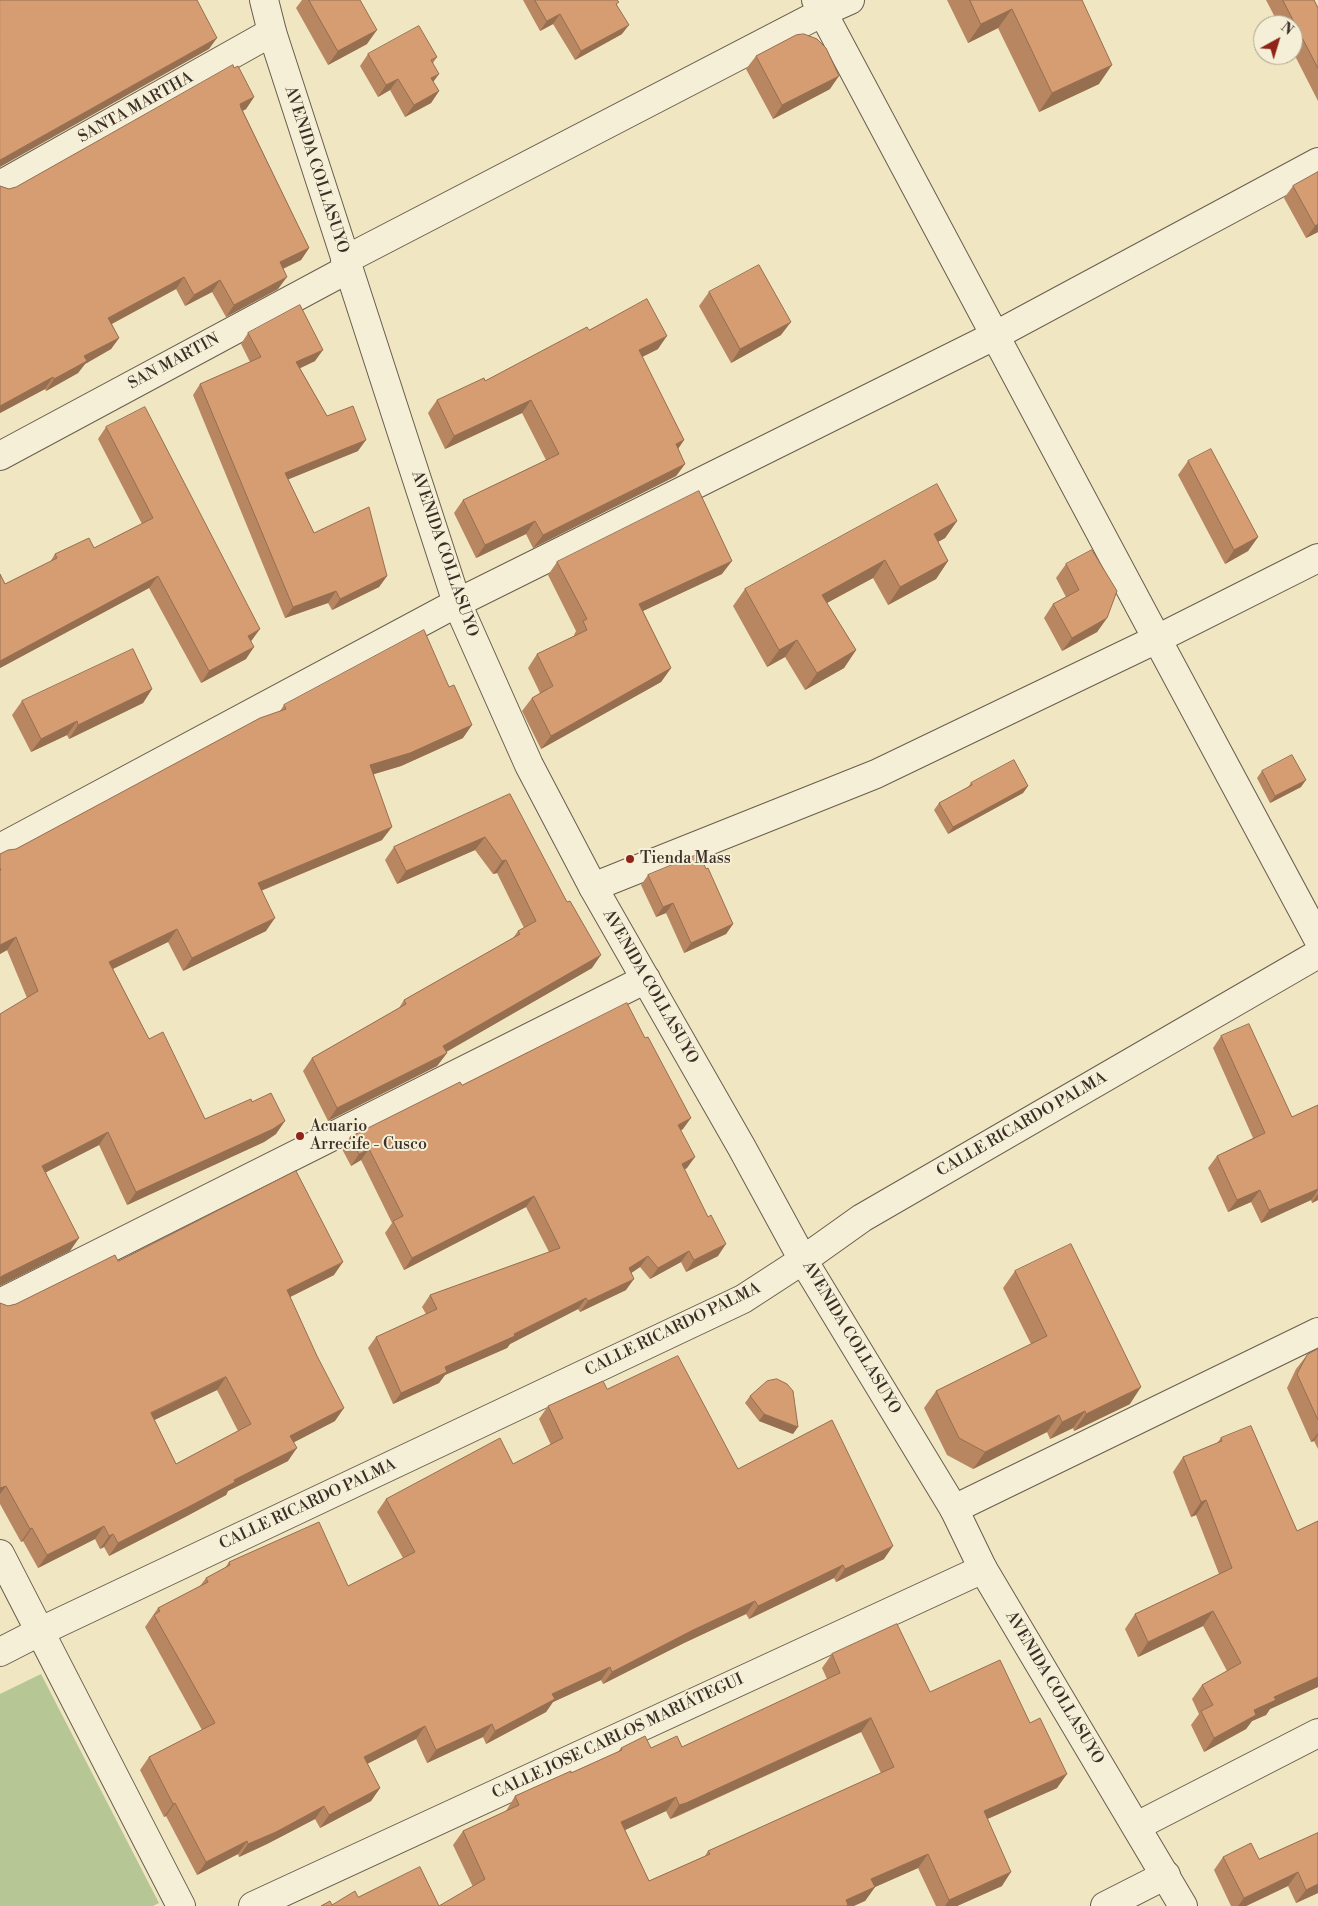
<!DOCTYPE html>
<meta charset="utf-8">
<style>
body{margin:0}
#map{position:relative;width:1318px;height:1906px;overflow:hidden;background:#f0e6c1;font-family:"Libre Bodoni",serif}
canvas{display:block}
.north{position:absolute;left:1253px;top:15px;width:50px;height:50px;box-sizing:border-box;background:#f5efd7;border:1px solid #aba291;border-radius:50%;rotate:39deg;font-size:14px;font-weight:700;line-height:20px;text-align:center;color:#3c2f27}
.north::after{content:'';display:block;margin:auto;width:18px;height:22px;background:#8f2418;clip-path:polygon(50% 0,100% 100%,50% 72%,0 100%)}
</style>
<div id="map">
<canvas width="1318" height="1906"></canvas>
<div class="north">N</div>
</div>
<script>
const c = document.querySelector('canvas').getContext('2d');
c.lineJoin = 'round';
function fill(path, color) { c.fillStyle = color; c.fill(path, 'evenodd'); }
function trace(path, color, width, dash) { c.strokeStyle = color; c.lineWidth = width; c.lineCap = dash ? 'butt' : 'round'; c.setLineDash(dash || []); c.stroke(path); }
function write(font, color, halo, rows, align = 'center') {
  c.font = font + ' "Libre Bodoni",serif'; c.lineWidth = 4; c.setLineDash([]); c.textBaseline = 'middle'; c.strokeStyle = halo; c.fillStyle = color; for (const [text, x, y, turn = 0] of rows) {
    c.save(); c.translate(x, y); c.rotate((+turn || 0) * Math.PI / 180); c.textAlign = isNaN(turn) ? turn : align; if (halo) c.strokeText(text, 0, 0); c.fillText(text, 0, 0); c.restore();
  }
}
fill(new Path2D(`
 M41 1674 159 1903 153 1906H0V1694Z`), '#b7c695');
const minor = new Path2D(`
 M816 0 1157 639 1318 939
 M0 185 272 32
 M345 260 823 12 850 0
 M0 456 348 269
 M0 848 457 603 996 335 1318 162
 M593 887 876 774 1157 639 1318 558
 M0 1303 646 979
 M954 1509 1318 1332
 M0 1554 181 1906
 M0 1652 39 1632 743 1299 803 1260 862 1218 1318 954
 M1137 1826 1318 1733
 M253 1906 983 1569
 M1105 1906 1166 1875`);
const tertiary = new Path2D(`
 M264 0 272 32 457 603 529 765 593 887 742 1148 803 1260 954 1509 983 1569 1183 1906`);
trace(minor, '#695d4e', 30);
trace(tertiary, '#695d4e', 30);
trace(minor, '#f5efd7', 28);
trace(tertiary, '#f5efd7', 28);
fill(new Path2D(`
 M302 0H360L367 44 328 65 296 8Z
 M523 0H617V5L622 34 575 60 553 24 540 31Z
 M947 0H1082L1099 84 1039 112 998 28 968 43Z
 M1266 0H1314L1318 8V101L1293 52V25H1279Z
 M368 54 437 57 433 63V82L439 91 431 103 405 117 390 90 378 97 360 66Z
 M756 56 830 89 773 119 746 69Z
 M254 97 246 109 243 111 309 248 301 260 283 269 278 289 226 317 212 292 185 306 176 289 112 324 119 338 111 349 85 364 78 373 46 391 45 389 0 413V186L9 189 16 187Z
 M1318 172V232L1306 238 1284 198 1293 186Z
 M709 292 781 335 731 363 699 306Z
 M589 330 658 349 642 357 684 440 678 449 685 464 676 476 533 548 526 534 476 558 454 513 463 500 546 460 522 413 445 449 428 413 437 400 485 381Z
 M248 333 315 361 300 368 327 416 358 451 288 479 314 533 387 576 379 587 332 610 328 603 285 618 193 395 200 384 250 362 241 344Z
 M106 427 252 640 251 641 246 659 201 683 149 588 0 668V574L5 584 50 562 55 554 94 548 142 524 98 439Z
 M1188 461 1258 537 1248 551 1225 564 1178 475Z
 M957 521 945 538 938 542 948 561 936 579 888 605 873 578 827 603 856 650 844 668 805 690 785 657 767 667 733 606 745 589Z
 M557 562 722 574 643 611 671 668 661 682 541 749 522 711 532 698 540 693 528 668 537 654 574 636V635L576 631 548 575Z
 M1066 564 1107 618 1097 632 1062 651 1044 618 1053 604 1066 597 1056 578Z
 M152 689 143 703 69 739 67 735 31 752 12 715 22 701Z
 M284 705 463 738 401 766 374 774 382 840 261 891 266 931 183 971 168 942 113 969 149 1039 205 1119 252 1102 276 1134 264 1142 127 1205 99 1145 46 1172 70 1251 0 1286 27 998 7 950 0 954V854L16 849 280 711Z
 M1262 771 1301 787 1270 803 1257 778Z
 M971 783 1028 786 1023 793 948 834 934 810 939 803 968 787Z
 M510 794 592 968 446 1052 447 1053 437 1066 328 1121 303 1071 312 1058 399 1008 404 1000 513 938 518 931 524 928 497 873 493 874 475 850 397 884 385 860 394 847Z
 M706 869 733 924 726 934 684 953 666 913 656 917 641 885 648 875Z
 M1221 1036 1292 1117 1318 1105V1200L1312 1203 1311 1200 1261 1223 1251 1202 1228 1212 1208 1168 1217 1156 1253 1138 1213 1048Z
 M462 1085 683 1129 681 1130 687 1168 684 1170 718 1256 686 1272 681 1262 650 1279 640 1267 631 1273 626 1290 580 1312 578 1309 510 1344 507 1348 445 1375 439 1383 393 1404 368 1348 376 1337 426 1314 422 1307 430 1295 549 1252 526 1207 404 1270 385 1233 392 1223 361 1160 351 1166 342 1149 350 1137Z
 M118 1261 334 1275 290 1297 335 1421 294 1442 288 1461 228 1491 226 1495 185 1517 109 1556 104 1547 100 1549 95 1539 38 1568 23 1541 21 1542 0 1504V1303L8 1306 16 1304ZM217 1390 238 1431 176 1464 154 1420Z
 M1015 1271 1130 1404 1074 1431 1073 1428 1050 1439 1047 1432 973 1469 947 1455 924 1408 936 1391 1031 1344 1003 1288Z
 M1318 1349V1449L1314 1441 1311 1442 1287 1388 1296 1369 1307 1355Z
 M607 1389 738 1469 884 1559 836 1582 834 1578 749 1619 746 1614 684 1643 603 1684 601 1680 553 1702 546 1712 486 1744 483 1737 427 1763 416 1739 367 1764 380 1788 371 1801 320 1828 315 1819 267 1844 239 1857 238 1854 197 1875 166 1816 164 1817 140 1770 149 1757 202 1730 145 1627 158 1608 200 1586 206 1578 225 1568 229 1562 348 1586 403 1558 377 1512 386 1499 513 1464 551 1445 539 1419 548 1406Z
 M750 1396 793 1434 759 1421 745 1403Z
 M1221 1438 1297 1531 1318 1521V1687L1270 1709 1266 1715 1252 1721 1246 1729 1204 1752 1191 1725 1199 1714 1192 1699 1202 1685 1227 1671 1203 1626 1138 1657 1125 1629 1135 1614 1219 1574 1196 1515 1191 1517 1173 1472 1183 1457 1217 1443Z
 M832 1654 930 1692 1057 1788 987 1819 1002 1886 957 1906H936L918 1868 875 1887 865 1901 473 1887 453 1845 463 1831 506 1811 515 1796 571 1773 618 1752 621 1748H651L682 1747 827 1679 822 1668ZM861 1732 881 1773 708 1851 705 1856 649 1881 625 1830 666 1811 670 1819 676 1817Z
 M1318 1833V1893L1296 1903 1288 1886 1246 1906H1231L1214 1870 1223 1857 1259 1859Z`), '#b88762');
fill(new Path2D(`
 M1012 9 998 28 968 43 981 24Z
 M560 14 553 24 540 31 547 21Z
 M629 25 622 34 575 60 581 51Z
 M377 30 367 44 328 65 338 51Z
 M217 38 209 49 0 167V160Z
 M1112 65 1099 84 1039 112 1052 93Z
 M439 74 431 85V78Z
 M839 76 830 89 773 119 782 105Z
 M398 79 390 90 378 97 386 85Z
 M439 91 431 103 405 117 414 105Z
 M254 97 246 109 231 116 240 104Z
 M1318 224V232L1306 238 1315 226Z
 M309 248 301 260 271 274 280 262Z
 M184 277 176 289 100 330 108 318Z
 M287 277 278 289 226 317 234 305Z
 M220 280 212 292 185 306 194 295Z
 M791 322 781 335 731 363 740 349Z
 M667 336 658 349 630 363 639 350Z
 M119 338 111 349 85 364 78 373 46 391 54 379 84 356Z
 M323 350 315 361 288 374 296 362Z
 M53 377 45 389 0 413V406Z
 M531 400 522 413 445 449 454 436Z
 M366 440 358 451 277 484 285 473Z
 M684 440 675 453 676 444Z
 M685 464 676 476 533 548 543 535Z
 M535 521 526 534 476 558 485 545Z
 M957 521 945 538 921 551 934 534Z
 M1258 537 1248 551 1225 564 1234 550Z
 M885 560 873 578 810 612 822 595Z
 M732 561 722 574 630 617 639 604Z
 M948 561 936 579 888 605 900 587Z
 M158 576 149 588 0 668V661Z
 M387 576 379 587 332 610 340 599Z
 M336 591 328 603 285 618 293 607Z
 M1107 618 1097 632 1062 651 1072 638Z
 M260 629 252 640 240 647 248 636Z
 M797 640 785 657 767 667 779 650Z
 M254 647 246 659 201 683 209 671Z
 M856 650 844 668 805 690 817 673Z
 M671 668 661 682 541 749 551 736Z
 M152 689 143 703 69 739 78 725Z
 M77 721 67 735 31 752 41 739Z
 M472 725 463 738 401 766 361 778 370 765Z
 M1306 780 1301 787 1270 803 1275 796Z
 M1028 786 1023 793 948 834 953 827Z
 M392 827 382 840 248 896 258 883Z
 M485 837 475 850 397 884 406 871Z
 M506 860 497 873 493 874 502 861Z
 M673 903 666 913 656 917 663 907Z
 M275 918 266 931 183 971 192 958Z
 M733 924 726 934 684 953 691 943Z
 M177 929 168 942 100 975 109 962Z
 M16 937 7 950 0 954V945Z
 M601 955 592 968 434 1059 443 1046Z
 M447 1053 437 1066 328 1121 337 1108Z
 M691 1118 683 1129 670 1136 678 1125Z
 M285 1121 276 1134 264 1142 127 1205 136 1192Z
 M108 1132 99 1145 33 1179 42 1166Z
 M369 1149 361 1160 351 1166 359 1154Z
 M695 1157 687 1168 674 1175 682 1164Z
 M1318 1189V1190L1311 1200 1261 1223 1269 1210Z
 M1260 1190 1251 1202 1228 1212 1237 1200Z
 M1318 1194V1200L1312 1203Z
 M534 1196 526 1207 404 1270 412 1258Z
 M79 1238 70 1251 0 1286V1278L2 1276Z
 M726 1244 718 1256 686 1272 694 1260Z
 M689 1251 681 1262 650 1279 658 1268Z
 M648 1256 640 1267 621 1280 629 1268Z
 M343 1262 334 1275 278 1303 287 1290Z
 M634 1279 626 1290 580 1312 588 1301Z
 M586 1298 578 1309 510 1344 507 1348 445 1375 439 1383 393 1404 401 1393 445 1367 514 1334Z
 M226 1377 217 1390 142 1426 151 1413Z
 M1141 1387 1130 1404 1074 1431 1086 1414Z
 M344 1408 335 1421 281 1449 290 1436Z
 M1085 1411 1073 1428 1050 1439 1062 1422Z
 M764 1414 798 1427 793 1434 759 1421Z
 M1059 1415 1047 1432 973 1469 985 1452Z
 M1318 1433V1435L1314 1441 1311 1442Z
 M297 1448 288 1461 228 1491 226 1495 185 1517 109 1556 118 1543 234 1480Z
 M6 1486 0 1494V1488Z
 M1206 1500 1196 1515 1191 1517 1201 1502Z
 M104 1526 95 1539 38 1568 47 1555Z
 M32 1528 23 1541 21 1542 30 1529Z
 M113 1534 104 1547 100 1549 109 1536Z
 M893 1546 884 1559 836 1582 845 1569Z
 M843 1565 834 1578 749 1619 758 1606Z
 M755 1601 746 1614 684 1643 603 1684 612 1672 693 1630Z
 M1213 1611 1203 1626 1138 1657 1148 1642Z
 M610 1667 601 1680 553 1702 546 1712 486 1744 495 1731 552 1694Z
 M1318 1677V1687L1270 1709 1266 1715 1252 1721 1246 1729 1204 1752 1214 1738 1254 1710 1274 1697Z
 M871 1718 861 1732 670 1819 679 1805Z
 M492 1724 483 1737 427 1763 436 1750Z
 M425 1726 416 1739 355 1770 364 1757Z
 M1067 1774 1057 1788 974 1825 984 1811Z
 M380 1788 371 1801 320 1828 329 1815Z
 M676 1797 666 1811 612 1836 621 1822Z
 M175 1803 166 1816 164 1817 173 1804Z
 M324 1806 315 1819 267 1844 239 1857 248 1844Z
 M247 1841 238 1854 197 1875 206 1862Z
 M928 1854 918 1868 875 1887 865 1901 854 1906H842L846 1900 871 1879Z
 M1011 1872 1002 1886 957 1906H945L949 1900Z
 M1298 1872 1288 1886 1246 1906H1238L1244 1898Z
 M1318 1884V1893L1296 1903 1306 1890Z`), '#966e50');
const building = new Path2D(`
 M0 0H197L217 38 0 160Z
 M309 0H360L377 30 338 51Z
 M535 0H617L619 2 616 4 629 25 581 51 560 14 547 21Z
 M970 0H1082L1112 65 1052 93 1012 9 981 24Z
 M1283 0H1314L1318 8V68Z
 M419 26 437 57 431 60 439 74 431 78 439 91 414 105 398 79 386 85 368 54Z
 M804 34 817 39 826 48 839 76 782 105 756 56 796 35Z
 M233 65 234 68 238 66 254 97 240 104 241 108 309 248 280 262 287 277 234 305 220 280 194 295 184 277 108 318 119 338 84 356 87 361 54 379 53 377 0 406V186L9 189 16 187Z
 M1318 172V224L1315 226 1293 186Z
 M759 265 791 322 740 349 709 292Z
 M647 299 667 336 639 350 684 440 676 444 685 464 543 535 535 521 485 545 463 500 559 454 531 400 454 436 437 400 484 378 485 381 587 327 589 330Z
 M300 305 323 350 296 362 327 416 353 406 366 440 285 473 314 533 369 507 387 576 340 599 336 591 293 607 200 384 261 357 248 333Z
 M145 407 260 629 248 636 254 647 209 671 158 576 0 661V574L5 584 57 558 55 554 89 538 94 548 153 518 106 427Z
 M1211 449 1258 537 1234 550 1188 461Z
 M937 484 957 521 934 534 948 561 900 587 885 560 822 595 856 650 817 673 797 640 779 650 745 589Z
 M699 491 732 561 639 604 671 668 551 736 532 698 553 686 537 654 587 630 583 621 587 619 557 562Z
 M1092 550 1117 591 1107 618 1072 638 1053 604 1079 590 1066 564Z
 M424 630 449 687 454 685 472 725 410 753 370 765 392 827 258 883 275 918 192 958 177 929 109 962 149 1039 163 1032 205 1119 251 1099 252 1102 271 1093 285 1121 273 1129 136 1192 108 1132 42 1166 79 1238 2 1276 0 1278V1014L38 991 16 937 0 945V870H1L0 868V854L8 850 16 849 260 718 286 709 284 705Z
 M133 649 152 689 78 725 77 721 41 739 22 701Z
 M1292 755 1306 780 1275 796 1262 771Z
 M1014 760 1028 786 953 827 939 803 972 785 971 783Z
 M510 794 567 902 570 901 601 955 443 1046 447 1053 337 1108 312 1058 406 1004 404 1000 520 934 518 931 536 921 506 860 502 861 485 837 406 871 394 847Z
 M699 854 706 869 708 868 733 924 691 943 673 903 663 907 648 875Z
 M627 1003 645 1038 648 1037 691 1118 678 1125 695 1157 682 1164 708 1217 711 1215 726 1244 694 1260 689 1251 658 1268 648 1256 629 1268 634 1279 588 1301 586 1298 514 1334 515 1336 445 1367 447 1372 401 1393 376 1337 437 1309 430 1295 560 1248 534 1196 412 1258 393 1221 403 1216 369 1149 359 1154 350 1137 460 1082 462 1085Z
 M1249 1024 1292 1117 1318 1105V1189L1269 1210 1260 1190 1237 1200 1217 1156 1265 1133 1221 1036Z
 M296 1171 343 1262 287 1290 317 1356 344 1408 290 1436 297 1448 234 1480 235 1482 194 1504 118 1543 113 1534 109 1536 104 1526 47 1555 32 1528 30 1529 6 1486 0 1488V1303L8 1306 16 1304 115 1255 118 1261ZM226 1377 251 1424 176 1464 151 1413Z
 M1071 1244 1141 1387 1086 1414 1085 1411 1062 1422 1059 1415 985 1452 959 1438 936 1391 1047 1336 1015 1271Z
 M1318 1349V1420L1297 1374 1307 1355Z
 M678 1356 738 1469 832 1420 893 1546 845 1569 843 1565 758 1606 755 1601 693 1630 612 1672 610 1667 552 1694 555 1699 495 1731 492 1724 436 1750 425 1726 364 1757 380 1788 329 1815 324 1806 276 1832 248 1844 247 1841 206 1862 175 1803 173 1804 149 1757 215 1723 154 1615 160 1611 158 1608 208 1582 206 1578 230 1565 229 1562 319 1522 348 1586 415 1552 386 1499 500 1438 513 1464 563 1438 548 1406 603 1381 607 1389Z
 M777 1379 787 1384 793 1391 798 1427 764 1414 750 1396 767 1381Z
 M1251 1426 1297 1531 1318 1521V1677L1274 1697 1276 1700 1254 1710 1256 1715 1214 1738 1201 1711 1213 1705 1202 1685 1241 1663 1213 1611 1148 1642 1135 1614 1232 1568 1206 1500 1201 1502 1183 1457 1222 1441 1221 1438Z
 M897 1624 930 1692 1000 1660 1030 1723 1040 1718 1067 1774 984 1811 1011 1872 949 1900 928 1854 871 1879 875 1887 846 1900 848 1905 846 1906H439L485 1879 463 1831 519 1805 515 1796 571 1771V1773L622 1750 621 1748 645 1736 651 1748 677 1736 682 1747 840 1673 832 1654ZM871 1718 894 1767 708 1851 710 1854 649 1881 621 1822 676 1797 679 1805 686 1803Z
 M1318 1833V1884L1306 1890 1298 1872 1244 1898 1223 1857 1251 1843 1259 1859Z
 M420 1867 439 1906H321L330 1901 332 1905 355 1891 358 1897Z`);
fill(building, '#d69d72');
trace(building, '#966e50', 1);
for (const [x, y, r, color] of [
 [630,859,5,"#8f2418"],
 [300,1136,5,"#8f2418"]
]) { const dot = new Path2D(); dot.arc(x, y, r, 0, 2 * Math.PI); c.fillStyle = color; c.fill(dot); trace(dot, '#f5efd7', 2); }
write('16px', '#3c2f27', '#f5efd7', [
 ["SANTA MARTHA",136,108,-29],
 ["AVENIDA COLLASUYO",316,170,72],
 ["SAN MARTIN",174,362,-28],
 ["AVENIDA COLLASUYO",444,554,71],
 ["AVENIDA COLLASUYO",650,987,60],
 ["CALLE RICARDO PALMA",1022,1125,-30],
 ["CALLE RICARDO PALMA",673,1330,-26],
 ["AVENIDA COLLASUYO",851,1338,59],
 ["CALLE RICARDO PALMA",308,1505,-25],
 ["AVENIDA COLLASUYO",1054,1688,59],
 ["CALLE JOSE CARLOS MARIÁTEGUI",618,1737,-25]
]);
write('16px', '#3c2f27', '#f5efd7', [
 ["Tienda Mass",640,859],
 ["Acuario",310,1127],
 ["Arrecife - Cusco",310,1145]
], 'left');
</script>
